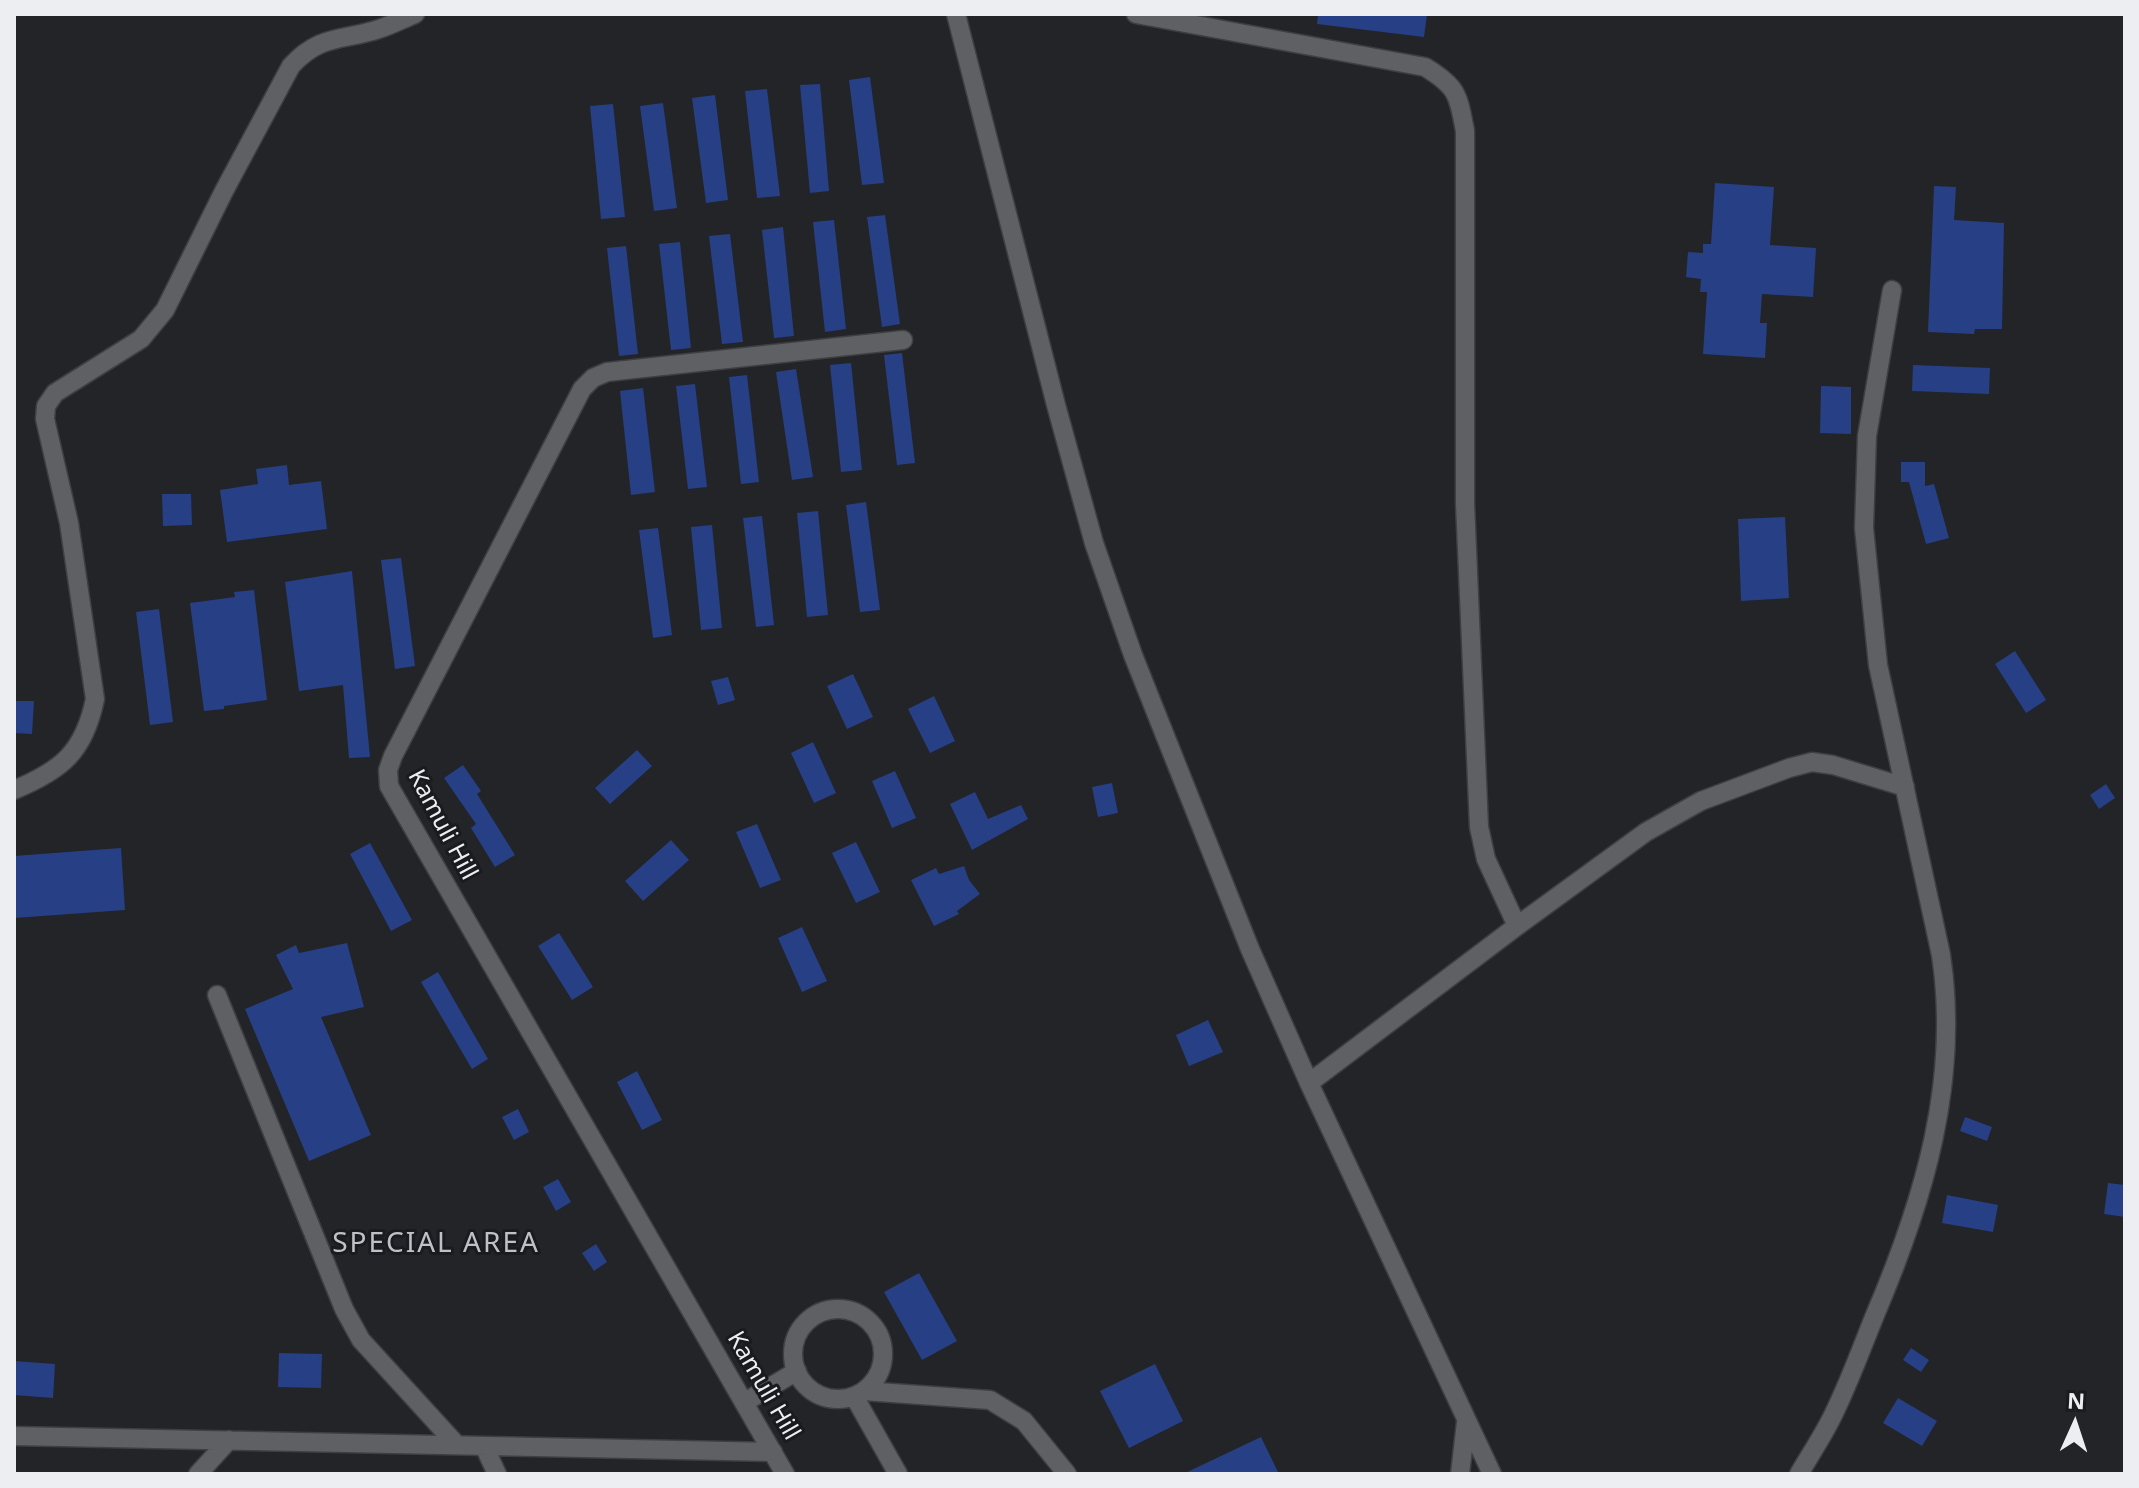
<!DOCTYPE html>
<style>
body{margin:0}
#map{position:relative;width:2139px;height:1488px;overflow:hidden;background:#232428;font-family:"Noto Sans",sans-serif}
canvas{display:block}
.frame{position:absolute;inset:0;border:16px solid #edeef1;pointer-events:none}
.north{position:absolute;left:2035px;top:1384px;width:80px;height:80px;-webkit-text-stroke:6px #191b1e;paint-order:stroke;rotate:3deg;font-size:22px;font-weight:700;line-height:32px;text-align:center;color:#edeef1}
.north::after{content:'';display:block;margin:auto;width:28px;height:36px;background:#edeef1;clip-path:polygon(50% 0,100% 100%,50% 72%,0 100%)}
</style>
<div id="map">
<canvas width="2139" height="1488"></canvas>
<div class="frame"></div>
<div class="north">N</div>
</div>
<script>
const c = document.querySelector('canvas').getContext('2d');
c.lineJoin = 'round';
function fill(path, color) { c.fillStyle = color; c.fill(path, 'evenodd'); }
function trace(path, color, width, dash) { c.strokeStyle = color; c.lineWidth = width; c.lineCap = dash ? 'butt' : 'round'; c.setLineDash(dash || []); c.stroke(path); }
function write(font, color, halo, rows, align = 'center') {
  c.font = font + ' "Noto Sans",sans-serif'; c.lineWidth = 6; c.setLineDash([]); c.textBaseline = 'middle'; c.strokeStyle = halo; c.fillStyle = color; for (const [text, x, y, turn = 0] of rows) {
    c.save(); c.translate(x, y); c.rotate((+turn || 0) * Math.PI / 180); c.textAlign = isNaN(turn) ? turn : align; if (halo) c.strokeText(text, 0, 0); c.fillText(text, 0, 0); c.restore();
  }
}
fill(new Path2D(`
 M1318 14H1427L1424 37 1317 24Z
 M870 77 884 183 862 185 849 80Z
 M820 84 829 191 810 193 800 85Z
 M767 89 780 196 757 198 745 91Z
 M715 95 728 200 706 203 692 98Z
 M663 103 677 208 654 211 640 106Z
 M613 104 625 217 601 219 590 106Z
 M1715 183 1774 187 1770 245 1816 248 1813 297 1762 294 1760 323H1767L1765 358 1703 354 1707 292H1700L1701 279 1686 277 1688 252 1703 253V244H1711Z
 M1934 186 1956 187 1954 220 2004 223 2002 329H1975L1974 334 1928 332Z
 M885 215 900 324 882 327 867 217Z
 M834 220 846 329 825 332 813 222Z
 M783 227 794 336 774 338 762 230Z
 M730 234 743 342 722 344 709 236Z
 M680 242 691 348 671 350 659 244Z
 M626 246 638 354 619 356 607 248Z
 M902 353 915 463 897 465 884 355Z
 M851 363 862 470 841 472 830 365Z
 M1913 365 1990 368 1989 394 1912 391Z
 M796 369 813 477 792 480 776 372Z
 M747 375 759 482 741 484 729 377Z
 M695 384 707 487 688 489 676 386Z
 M1821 386 1851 387V434L1820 433Z
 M643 388 655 492 631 495 620 391Z
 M1901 462H1925V486L1934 484 1949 538 1926 544 1909 482H1901Z
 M287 465 289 485 321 481 327 529 227 542 220 490 258 484 256 469Z
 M162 494H191L192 525 163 526Z
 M866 502 880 610 860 612 846 505Z
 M818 511 828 615 807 617 797 513Z
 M762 516 774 625 756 627 743 518Z
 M1785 517 1789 598 1741 601 1738 519Z
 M712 525 722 628 701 630 691 527Z
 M658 528 672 635 653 638 639 530Z
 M401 558 415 666 395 669 381 560Z
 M352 571 370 757 349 758 343 685 299 691 285 582Z
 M254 590 267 700 224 706V709L204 711 190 603 235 597 234 592Z
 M159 609 173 722 150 725 136 612Z
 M2015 651 2046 700 2026 713 1995 664Z
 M853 674 873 717 847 729 827 686Z
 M728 677 735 700 718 705 711 681Z
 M934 696 955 741 930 753 908 709Z
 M14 701H34L32 734 14 733Z
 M813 742 836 793 814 803 791 753Z
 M637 750 652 766 610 804 595 788Z
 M463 765 481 791 477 794 515 855 495 867 471 828 476 824 444 778Z
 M895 771 916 818 892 828 872 781Z
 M1112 783 1118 813 1098 817 1092 787Z
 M2106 784 2115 798 2099 809 2090 795Z
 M975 792 988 819 1021 805 1028 819 972 850 950 804Z
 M757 824 781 880 760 888 736 832Z
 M671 840 689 860 643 901 625 881Z
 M856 842 880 892 856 903 832 853Z
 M370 843 412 920 391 931 350 854Z
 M121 848 125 910 14 918V856Z
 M964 866 969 880 980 894 957 911 959 914 934 926 911 880 936 868 939 874Z
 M802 927 827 981 802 992 778 938Z
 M559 933 593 987 572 1000 538 946Z
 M347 943 364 1007 321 1017 371 1135 309 1161 245 1009 293 989 276 955 296 945 299 953Z
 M438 972 488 1059 472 1069 421 982Z
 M1208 1020 1223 1052 1189 1066 1176 1035Z
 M637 1071 662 1120 642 1130 617 1082Z
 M518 1109 529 1132 514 1140 502 1117Z
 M1965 1117 1992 1127 1987 1141 1960 1131Z
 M558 1179 571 1202 556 1211 543 1187Z
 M2108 1183 2125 1185V1217L2104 1214Z
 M1947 1195 1998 1205 1993 1232 1942 1223Z
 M596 1244 607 1262 594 1271 582 1253Z
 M919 1273 957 1341 922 1360 884 1292Z
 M1911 1348 1929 1360 1921 1372 1903 1360Z
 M279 1353 322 1354 321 1388 278 1387Z
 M14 1361 55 1364 53 1398 14 1395Z
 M1155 1364 1183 1421 1129 1448 1100 1391Z
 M1898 1398 1937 1421 1922 1446 1883 1423Z
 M1261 1437 1279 1474H1183Z`), '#273f84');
const minor = new Path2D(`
 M956 14 1056 405 1094 543 1133 655 1250 949 1309 1083 1492 1474
 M1136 14 1425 67C1458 87 1458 95 1465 131V503L1479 827 1486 859 1517 926
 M14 790C62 770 84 752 95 699L69 523 45 419 46 406 55 393 141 339 165 310 224 191 291 66C320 34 342 41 379 29 391 25 403 19 415 14
 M217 995 344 1309 361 1340 456 1444
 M1309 1083 1517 926 1646 832 1701 801 1789 768 1812 762 1833 765 1905 787
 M793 1354a45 45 0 1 1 90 0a45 45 0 1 1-90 0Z
 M864 1391 990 1400 1024 1421 1067 1474
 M854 1396 898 1474
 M745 1402 797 1371
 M14 1436 773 1452
 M484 1446 497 1474
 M198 1474 229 1440
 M785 1474 389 786 388 770 393 756 582 389 593 378 607 372 903 340
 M1460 1474 1466 1422
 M1799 1474C1811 1453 1825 1433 1835 1411 1850 1380 1862 1347 1875 1315 1924 1200 1960 1080 1941 955L1878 665 1864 528 1867 436 1892 290`);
trace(minor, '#3e3f42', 21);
trace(minor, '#5f6064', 18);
write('24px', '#edeef1', '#191b1e', [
 ["Kamuli Hill",442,825,62],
 ["Kamuli Hill",763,1386,60]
]);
c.letterSpacing = '2px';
write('28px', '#bfc1c6', '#191b1e', [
 ["SPECIAL AREA",436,1244]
]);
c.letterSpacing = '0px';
</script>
